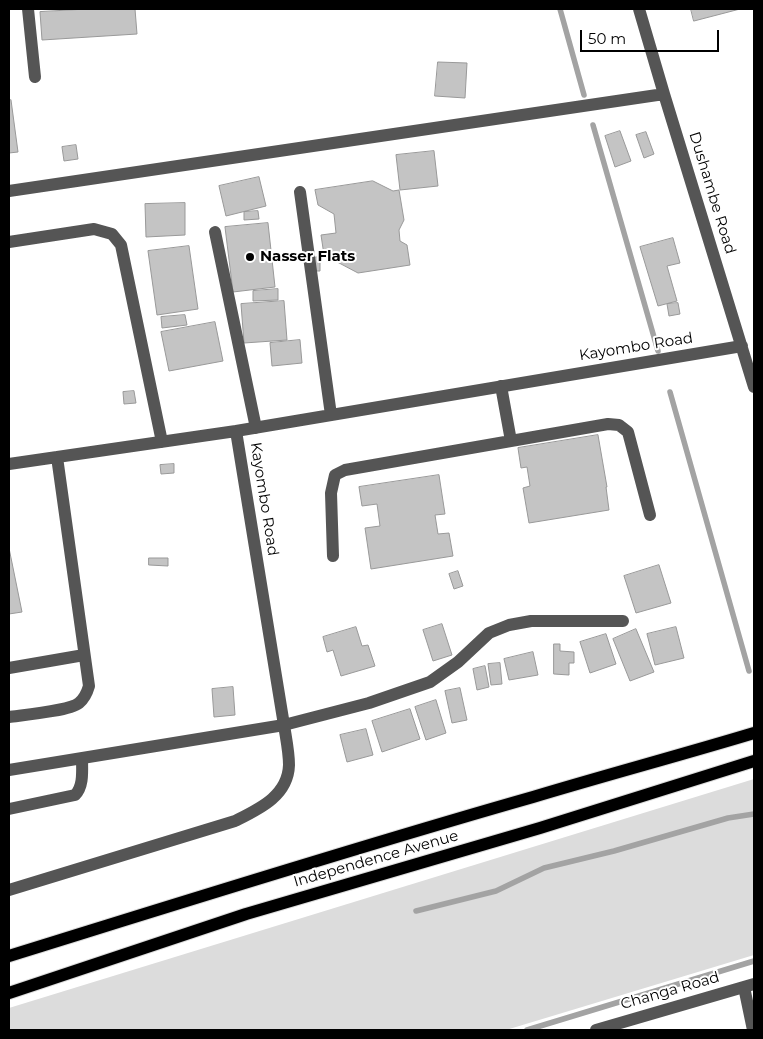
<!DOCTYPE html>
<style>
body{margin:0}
#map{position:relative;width:763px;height:1039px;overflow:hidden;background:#fff;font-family:Montserrat,sans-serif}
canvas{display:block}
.frame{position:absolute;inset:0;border:10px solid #000;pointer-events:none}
.scale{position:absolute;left:580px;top:30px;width:139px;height:22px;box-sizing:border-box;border:2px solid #000;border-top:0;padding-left:6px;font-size:15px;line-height:18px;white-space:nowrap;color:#000;-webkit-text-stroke:4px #fff;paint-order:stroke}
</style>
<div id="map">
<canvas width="763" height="1039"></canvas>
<div class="frame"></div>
<div class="scale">50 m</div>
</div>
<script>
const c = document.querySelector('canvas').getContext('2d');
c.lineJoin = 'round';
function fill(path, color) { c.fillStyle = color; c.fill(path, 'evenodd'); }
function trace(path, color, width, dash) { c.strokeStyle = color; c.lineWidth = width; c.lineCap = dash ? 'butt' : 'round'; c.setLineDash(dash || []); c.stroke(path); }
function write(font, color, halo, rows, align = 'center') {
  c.font = font + ' Montserrat,sans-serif'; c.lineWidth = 4; c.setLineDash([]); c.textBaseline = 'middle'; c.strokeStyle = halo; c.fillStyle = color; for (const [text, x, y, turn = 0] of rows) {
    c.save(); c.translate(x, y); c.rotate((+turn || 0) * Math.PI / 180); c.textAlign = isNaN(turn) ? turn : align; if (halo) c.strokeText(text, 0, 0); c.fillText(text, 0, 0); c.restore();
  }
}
fill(new Path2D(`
 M754 779V955L506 1030H9V1008Z`), '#dcdcdc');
trace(new Path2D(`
 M560 9 584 95
 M593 125 658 351
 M670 392 749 671
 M416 911 496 891 544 868 614 851 728 818 754 814
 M527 1030 754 961`), '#a3a3a3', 5.5);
const building = new Path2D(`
 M87 9H135L137 34 42 40 40 12Z
 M691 9H740L694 21Z
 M438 62 467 63 465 98 435 96Z
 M11 100 18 152 9 153V101Z
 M620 131 631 161 615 167 605 136Z
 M646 132 654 154 644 158 636 135Z
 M76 145 78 159 64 161 62 147Z
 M434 151 438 186 400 190 396 155Z
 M259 177 266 206 226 216 219 186Z
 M373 181 393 191 399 190 404 220 399 230 400 241 407 245 410 265 358 273 324 255 321 235 336 233 334 214 318 205 315 190Z
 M185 203V235L146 237 145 204Z
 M258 211 259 219 244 220V212Z
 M268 223 275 287 233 292 225 227Z
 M673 238 680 263 667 266 677 301 658 306 640 247Z
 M189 246 198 309 157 315 148 251Z
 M320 257V271H312V258Z
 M278 289V300L253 301V291Z
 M284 301 287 340 244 343 241 304Z
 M678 303 680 314 669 316 667 304Z
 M185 315 187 325 162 328 161 317Z
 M215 322 223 361 169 371 161 332Z
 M300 340 302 363 272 366 270 343Z
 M134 391 136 403 124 404 123 392Z
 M598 435 607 487H606L609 510 529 523 523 488 530 486 527 467 521 468 518 448Z
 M174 464V473L161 474 160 465Z
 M439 475 445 514 435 515 438 534 449 533 453 556 371 569 365 528 380 526 377 504 362 506 359 487Z
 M9 548 22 612 9 614Z
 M149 558H168V566L149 565Z
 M659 565 671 603 636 613 624 576Z
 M458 571 463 586 454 589 449 574Z
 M442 624 452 655 433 661 423 630Z
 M356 627 362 646 368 645 375 666 341 676 333 650 327 652 323 637Z
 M676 627 684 658 655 665 647 634Z
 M636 629 654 672 630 681 613 639Z
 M606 634 616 664 590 673 580 642Z
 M554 644H560V651L574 652V663H569V675L554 674Z
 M533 652 538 675 509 680 504 659Z
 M500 663 502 684 491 685 488 664Z
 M485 666 489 687 477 690 473 669Z
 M233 687 235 715 214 717 212 689Z
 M460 688 467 720 452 723 445 691Z
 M436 700 446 733 426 740 415 707Z
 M410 709 420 739 382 752 372 721Z
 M366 729 373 755 347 762 340 735Z`);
fill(building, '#c4c4c4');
trace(building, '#999', 1);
const major = new Path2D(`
 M9 956C183 902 357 847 533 797 606 775 681 755 754 733
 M9 993 246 914 540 828 754 761`);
trace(major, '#dbdbdb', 14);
trace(new Path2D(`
 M28 9 35 77
 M639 9 664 94 754 387
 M9 191 664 94
 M300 192 331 415
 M215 232 256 428
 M9 242 94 229 112 234 121 245 162 442
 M501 386 511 441
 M9 464 236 431 742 346
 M333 556 331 493 335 475 345 470 608 424 619 425 628 432 650 515
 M9 668 84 655
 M9 717C23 715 69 711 79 703 85 698 87 693 89 686L57 457
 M9 770 284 725 369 703 430 682 458 662 489 633 509 625 531 621H623
 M9 809 75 795C84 786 82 770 82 758
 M9 890 235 821C259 809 288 796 289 765 289 752 286 738 284 725L236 431
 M744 987 753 1030
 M596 1030 754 984`), '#555', 12);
trace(major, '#000', 12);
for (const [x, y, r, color] of [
 [250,257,5,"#000"]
]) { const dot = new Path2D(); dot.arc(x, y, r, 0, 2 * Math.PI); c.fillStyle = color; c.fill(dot); trace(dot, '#fff', 2); }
write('15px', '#000', '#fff', [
 ["Dushambe Road",712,193,73],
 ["Kayombo Road",636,347,-9],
 ["Kayombo Road",264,499,81],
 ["Independence Avenue",376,859,-16],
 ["Changa Road",670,991,-16]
]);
write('bold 15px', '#000', '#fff', [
 ["Nasser Flats",260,257]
], 'left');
</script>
